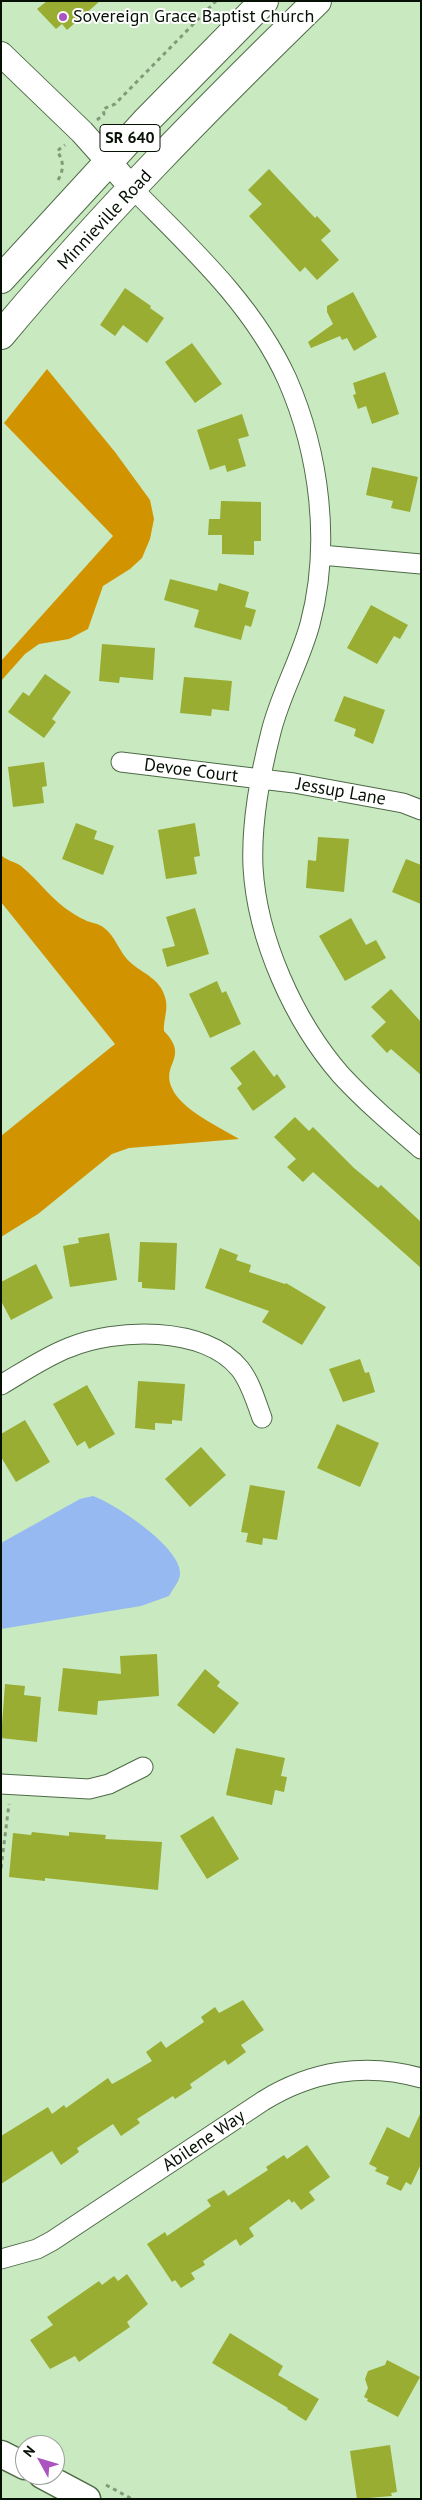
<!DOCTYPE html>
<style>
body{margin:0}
#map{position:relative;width:422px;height:2500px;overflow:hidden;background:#c9eac0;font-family:"PT Sans",sans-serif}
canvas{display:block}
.frame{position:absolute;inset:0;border:2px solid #061004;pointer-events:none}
.north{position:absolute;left:15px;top:2435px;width:50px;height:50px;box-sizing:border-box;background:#fff;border:1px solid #9b9f9b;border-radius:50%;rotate:309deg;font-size:14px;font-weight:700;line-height:20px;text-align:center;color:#061004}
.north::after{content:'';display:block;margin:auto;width:18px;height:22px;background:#aa53c1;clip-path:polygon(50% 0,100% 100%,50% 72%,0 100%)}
</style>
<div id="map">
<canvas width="422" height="2500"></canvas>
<div class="frame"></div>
<div class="north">N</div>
</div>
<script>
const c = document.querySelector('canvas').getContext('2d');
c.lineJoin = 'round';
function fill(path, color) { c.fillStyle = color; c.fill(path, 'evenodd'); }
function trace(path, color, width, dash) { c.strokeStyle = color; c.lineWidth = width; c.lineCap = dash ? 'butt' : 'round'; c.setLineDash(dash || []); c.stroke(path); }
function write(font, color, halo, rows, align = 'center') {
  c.font = font + ' "PT Sans",sans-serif'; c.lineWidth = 4; c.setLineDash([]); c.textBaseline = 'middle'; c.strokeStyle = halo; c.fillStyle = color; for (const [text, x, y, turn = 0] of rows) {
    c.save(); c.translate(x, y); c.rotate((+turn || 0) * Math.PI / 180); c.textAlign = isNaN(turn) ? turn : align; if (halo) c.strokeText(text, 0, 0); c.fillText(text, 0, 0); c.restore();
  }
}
fill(new Path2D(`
 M47 369 115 452 150 500 154 519 150 539 142 558 130 569 103 586 88 629 69 639 39 644 25 654 1 681V661L113 536 4 423Z
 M1 855C7 861 14 861 21 866 37 879 48 895 65 908 71 912 78 917 85 920 90 923 98 923 103 927 116 936 119 953 131 963 144 974 160 979 165 997 169 1009 163 1020 164 1031 190 1058 161 1063 172 1088 180 1109 221 1128 239 1139L129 1148 112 1154 38 1214 1 1237V1136L115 1044 1 902Z`), '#d19400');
fill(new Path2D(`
 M93 1496C114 1503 184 1549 180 1575 179 1582 172 1590 169 1596L141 1606 1 1629V1543L80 1499Z`), '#95b9f0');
fill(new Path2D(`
 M47 1H100L67 30 62 24 56 29 37 9Z
 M269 169 315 218 317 216 331 231 321 240 339 260 317 280 305 267 300 272 249 216 262 204 248 190Z
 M125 288 151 306 150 308 164 318 147 343 123 325 115 336 100 325Z
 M353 292 377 337 354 351 347 338 342 340 340 336 311 348 308 342 333 324 327 312V306Z
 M192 343 222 384 195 403 165 362Z
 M385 372 399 414 372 424 366 406 358 409 353 395 356 394 353 383Z
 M242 414 249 436 238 439 246 466 227 472 225 465 210 470 197 430Z
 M372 467 418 477 410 512 391 508 393 501 366 495Z
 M221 501 261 502V541H254V555L222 554V535H208L209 519H220Z
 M170 579 217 591 219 583 249 592 245 607 256 610 251 627 245 625 241 640 194 627 199 610 164 600Z
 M371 605 408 625 400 639 394 636 377 664 347 648Z
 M102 644 155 648 153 680 120 677 119 683 99 681Z
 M45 674 71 692 52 719 56 722 44 738 8 712 23 692 29 696Z
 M184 677 232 681 229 711 212 709 211 716 180 713Z
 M344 696 385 710 373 744 354 736 356 729 334 721Z
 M44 762 47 786 42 787 44 803 13 807 8 767Z
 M76 823 97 831 94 839 114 846 103 875 62 859Z
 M195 823 200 856 194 857 197 874 166 879 158 830Z
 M318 837 349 839 344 892 306 888 308 860 316 861Z
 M406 859 421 865V904L392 892Z
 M195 908 209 954 167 967 162 949 175 946 166 917Z
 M351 918 366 945 376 940 386 958 345 981 319 936Z
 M217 981 222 993 226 991 241 1024 210 1038 189 994Z
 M391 989 421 1022V1075L391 1049 387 1053 371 1036 386 1022 371 1007Z
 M254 1050 274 1077 277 1074 286 1087 253 1111 237 1088 242 1084 230 1068Z
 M295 1117 309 1131 313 1127 354 1168 378 1188 381 1185 421 1222V1268L313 1172 303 1182 287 1167 296 1159 274 1137Z
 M109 1233 117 1280 70 1287 63 1246 79 1243 78 1238Z
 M140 1242 177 1243 175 1290 142 1288V1282H138Z
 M220 1248 238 1255 236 1260 251 1265 249 1272 285 1284 286 1283 326 1307 302 1345 262 1322 269 1311 205 1288Z
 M36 1264 53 1298 11 1320 1 1301V1282Z
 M360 1359 365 1373 369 1372 375 1392 343 1402 329 1369Z
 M138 1381 185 1384 182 1421 172 1420V1424L155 1423V1430L135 1428Z
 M87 1385 115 1434 89 1449 85 1441 77 1446 53 1404Z
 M25 1420 50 1462 16 1482 1 1457V1434Z
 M337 1424 379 1443 360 1487 317 1468Z
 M201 1447 226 1475 190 1507 165 1479Z
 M250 1485 285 1491 277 1540 263 1538 262 1545 246 1542 248 1533 241 1532Z
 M157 1654 159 1696 98 1701 97 1715 58 1711 63 1668 121 1674 120 1656Z
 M205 1669 220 1682 217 1686 239 1703 214 1734 177 1705Z
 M5 1684 25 1686 24 1695 41 1697 37 1742 1 1738Z
 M236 1748 285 1758 281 1776 287 1777 284 1792 275 1790 272 1805 226 1795Z
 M213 1816 239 1859 207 1879 180 1836Z
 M32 1832 69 1836V1832L106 1835 105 1839 162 1842 158 1890 45 1878V1881L9 1877 13 1833 31 1835Z
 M243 2000 264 2030 241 2045 246 2052 228 2065 225 2060 190 2084 192 2088 175 2099 173 2096 137 2119 140 2123 121 2136 113 2124 77 2148 79 2152 61 2165 52 2151 1 2184V2136L48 2107 52 2114 64 2105 66 2108 108 2078 112 2084 125 2077 152 2061 146 2052 161 2041 166 2048 204 2022 201 2017 215 2007 219 2013Z
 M421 2112V2164L411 2185 406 2182 401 2191 386 2184 389 2177 375 2171 377 2168 369 2164 387 2127 409 2138Z
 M307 2145 330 2177 309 2192 315 2200 301 2210 294 2201 292 2203 289 2199 249 2228 254 2236 240 2246 236 2239 203 2261 205 2265 191 2273 195 2279 181 2288 175 2280 172 2282 147 2244 165 2232 167 2236 211 2206 207 2200 224 2190 228 2196 268 2170 266 2167 284 2155 287 2159Z
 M127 2274 148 2304 127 2322 130 2327 79 2362 75 2356 50 2369 30 2340 53 2325 47 2317 99 2281 102 2285 114 2276 118 2281Z
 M230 2333 283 2366 278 2375 319 2399 306 2421 287 2409 288 2408 212 2363Z
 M387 2360 420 2377 398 2417 367 2401 368 2399 364 2397 368 2388 365 2379 368 2371 385 2365Z
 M390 2445 397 2492 391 2493 392 2496 357 2499 350 2451Z`), '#98ad31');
const minor = new Path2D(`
 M133 189C190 247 253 304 287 379 320 454 331 545 310 624 300 661 280 695 271 732 260 775 251 822 253 867 257 939 294 1021 341 1075 366 1102 393 1125 421 1149
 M321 555 421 564
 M121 762 294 783 403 803 421 810
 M1 1385C23 1372 45 1357 68 1348 115 1328 205 1325 240 1369 251 1383 256 1402 262 1418
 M1 1784 89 1789 109 1784 143 1767
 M1 2259 37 2249 52 2241 263 2101C311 2071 366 2062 421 2078`);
const tertiary = new Path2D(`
 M1 54 82 132 133 189`);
const secondary = new Path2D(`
 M1 2454 25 2466
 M42 2475 87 2499`);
const primary = new Path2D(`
 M1 279 148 119 264 1
 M1 335C99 218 207 108 317 1`);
trace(minor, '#4e6a46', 21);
trace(tertiary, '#4e6a46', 26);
trace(secondary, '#4e6a46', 29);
trace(primary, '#4e6a46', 30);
trace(new Path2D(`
 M97 120 104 114 103 109 115 104 216 1
 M58 180C64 170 64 161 57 151L65 145
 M1 1868 9 1804
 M106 2485 132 2499`), '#829a7b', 3, [4, 4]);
trace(minor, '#fff', 19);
trace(tertiary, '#fff', 24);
trace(secondary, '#fff', 26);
trace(primary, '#fff', 28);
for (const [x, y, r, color] of [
 [63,17,5,"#aa53c1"]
]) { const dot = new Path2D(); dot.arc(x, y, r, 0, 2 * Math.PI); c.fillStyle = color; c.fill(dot); trace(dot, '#fff', 2); }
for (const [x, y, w] of [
 [130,138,60]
]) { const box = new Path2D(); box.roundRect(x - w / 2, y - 13.5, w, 27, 4); c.fillStyle = '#fff'; c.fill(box); trace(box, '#061004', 1); }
write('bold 16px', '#061004', null, [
 ["SR 640",130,138]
]);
write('18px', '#061004', '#fff', [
 ["Sovereign Grace Baptist Church",73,17]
], 'left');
write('18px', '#061004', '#fff', [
 ["Minnieville Road",105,220,-47],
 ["Devoe Court",191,771,7],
 ["Jessup Lane",341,792,10],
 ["Abilene Way",204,2141,-34]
]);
</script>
